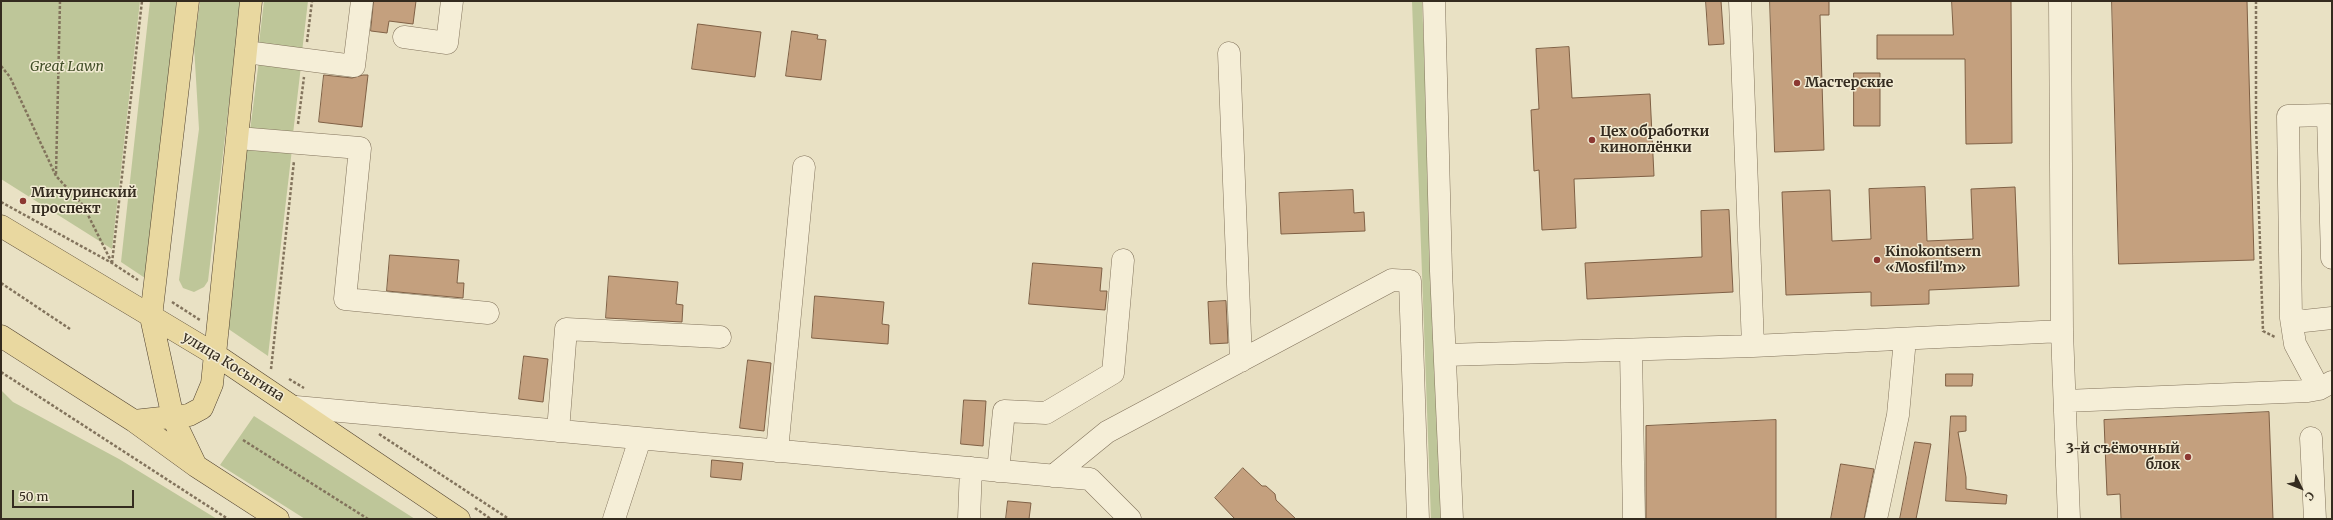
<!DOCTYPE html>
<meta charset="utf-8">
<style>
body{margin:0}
#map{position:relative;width:2333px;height:520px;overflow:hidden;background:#e9e1c4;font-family:Merriweather,serif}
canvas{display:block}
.frame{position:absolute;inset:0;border:2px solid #342b1f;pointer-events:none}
.north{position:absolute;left:2281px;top:468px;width:40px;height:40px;-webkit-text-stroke:3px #f2ebd3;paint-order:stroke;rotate:133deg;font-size:11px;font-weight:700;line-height:16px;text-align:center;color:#342b1f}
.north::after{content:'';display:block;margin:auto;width:14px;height:18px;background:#342b1f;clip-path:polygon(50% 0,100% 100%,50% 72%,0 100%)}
.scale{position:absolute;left:12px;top:490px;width:122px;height:18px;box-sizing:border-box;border:2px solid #342b1f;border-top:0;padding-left:5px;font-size:12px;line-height:14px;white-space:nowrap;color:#342b1f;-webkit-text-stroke:3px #f2ebd3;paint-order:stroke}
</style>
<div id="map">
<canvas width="2333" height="520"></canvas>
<div class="frame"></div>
<div class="north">С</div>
<div class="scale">50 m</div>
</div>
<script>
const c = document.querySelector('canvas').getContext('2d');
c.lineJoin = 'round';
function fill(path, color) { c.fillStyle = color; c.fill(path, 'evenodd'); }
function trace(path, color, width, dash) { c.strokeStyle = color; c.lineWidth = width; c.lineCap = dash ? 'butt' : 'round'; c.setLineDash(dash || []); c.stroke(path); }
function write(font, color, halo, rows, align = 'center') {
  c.font = font + ' Merriweather,serif'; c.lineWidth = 3; c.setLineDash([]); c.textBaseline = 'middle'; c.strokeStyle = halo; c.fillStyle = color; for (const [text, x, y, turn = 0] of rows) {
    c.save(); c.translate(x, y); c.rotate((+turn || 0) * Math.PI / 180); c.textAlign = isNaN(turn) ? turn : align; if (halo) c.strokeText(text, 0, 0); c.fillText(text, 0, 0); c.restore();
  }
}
fill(new Path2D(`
 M1 1H140L112 249 1 179Z
 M150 1H179L148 280 121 262Z
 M200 1H241L208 281 204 287 194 292 183 288 179 280 199 129 194 46Z
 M264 1H308L302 52 259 43Z
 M1412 1H1422L1444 519H1431Z
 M259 60 301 66 293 134 250 131Z
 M247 146 292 149 268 356 227 328Z
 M1 390 13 402 119 459 217 519H1Z
 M254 416 415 519H305L220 465Z`), '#bec699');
const building = new Path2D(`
 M374 1H416L413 24 389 21 387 33 371 31Z
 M1706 1H1721L1724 44 1709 45Z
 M1770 1H1829V15H1820L1824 150 1775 152Z
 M1952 1H2011L2012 143 1966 144 1965 59H1877V35H1953Z
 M2112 1H2247L2254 260 2119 264Z
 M698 24 761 32 755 77 692 69Z
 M792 31 818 35 817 39 826 40 821 80 786 76Z
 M1569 47 1572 98 1650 94 1654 176 1574 179 1576 228 1542 230 1539 170 1534 171 1531 110 1539 109 1536 49Z
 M1854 73H1880V126H1854Z
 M324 75 352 78 363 75H368L362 127 319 122Z
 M1925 187 1927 241 1973 239 1971 189 2015 187 2019 286 1929 290V304L1871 306V292L1786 295 1782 192 1830 190 1832 241 1871 239 1869 189Z
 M1353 190 1354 213 1364 212 1365 231 1281 234 1279 193Z
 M1729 210 1733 292 1587 299 1585 263 1702 257 1701 211Z
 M390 255 459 260 457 283H464L463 298 387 291Z
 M1033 263 1102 268 1100 291H1107L1105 310 1029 304Z
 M609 276 678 282 676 304 683 305 682 322 606 318Z
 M815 296 884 302 882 324 889 325 888 344 812 338Z
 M1226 301 1228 343 1210 344 1208 302Z
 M524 356 548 359 543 402 519 399Z
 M748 360 771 363 764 431 740 428Z
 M1946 374H1973L1972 386H1946Z
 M964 400 986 401 983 446 961 444Z
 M2269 412 2273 519H2121L2120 494 2107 495 2104 420Z
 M1951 416H1966V431L1958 432 1966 477V489L2007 495 2006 504 1946 501Z
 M1776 420V519H1646V426Z
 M1915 442 1931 444 1916 519H1900Z
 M712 460 743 463 741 480 711 477Z
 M1841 464 1874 469 1864 519H1831Z
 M1243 468 1262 486H1266L1275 494 1276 500 1296 519H1235L1215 498Z
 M1008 501 1031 503 1029 519H1006Z`);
fill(building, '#c4a07e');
trace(building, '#7f6045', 1);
const minor = new Path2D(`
 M1434 1 1441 271 1452 519
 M1740 1 1753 346
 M2060 1 2062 331 2069 519
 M404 37 447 43 452 1
 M246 52 354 66 362 1
 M1229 53 1241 361
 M238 138 360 148 345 299 488 313
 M2332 258 2328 115 2288 116 2291 318 2304 321 2332 318
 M2291 318 2295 344 2319 389
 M1631 350 1634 519
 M1445 355 1753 346 2062 331
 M2065 401 2308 391 2319 389 2332 382
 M296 407 1090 479 1130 519
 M558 431 566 329 720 337
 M2311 438 2315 519
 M777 451 804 167
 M998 471 1004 411 1046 413 1113 373 1123 260
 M1053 476 1107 432 1392 280 1410 281 1418 519
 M614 519 640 439
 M969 519 971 468
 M1876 519 1898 415 1905 339`);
const major = new Path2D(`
 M188 1 151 317 173 418 196 466
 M1 226 216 355 459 519
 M1 336 134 421 196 466 278 519
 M134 421 189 415 202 408 212 384 251 1`);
trace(minor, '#82735c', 23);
trace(major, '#514230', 23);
trace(new Path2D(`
 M2256 1V126L2263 331 2275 337
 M307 42 312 1
 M1 66 10 77 56 176 83 205 112 263
 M298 124 304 77
 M56 174 60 1
 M1 202 112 263 138 280
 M112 263 142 1
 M1 283 70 329
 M172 302 200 320
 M271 369 294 161
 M1 372 228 519
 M289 379 304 388
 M379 434 509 519
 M243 440 368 519
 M475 508 491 519`), '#82735c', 2.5, [3, 2]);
trace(minor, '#f5eed7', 22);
trace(major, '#e9d8a0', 22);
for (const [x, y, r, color] of [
 [1797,83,4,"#8c3832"],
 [1592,140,4,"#8c3832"],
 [23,201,4,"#8c3832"],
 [1877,260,4,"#8c3832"],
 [2188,457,4,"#8c3832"]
]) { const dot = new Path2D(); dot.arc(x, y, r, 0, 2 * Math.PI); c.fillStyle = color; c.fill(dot); trace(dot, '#f2ebd3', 1.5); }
write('italic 14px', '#424e28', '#f2ebd3', [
 ["Great Lawn",67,67]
]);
write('bold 14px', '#342b1f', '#f2ebd3', [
 ["Мастерские",1805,83],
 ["Цех обработки",1600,132],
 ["киноплёнки",1600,148],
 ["Мичуринский",31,193],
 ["проспект",31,209],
 ["Kinokontsern",1885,252],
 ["«Mosfil'm»",1885,268],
 ["3-й съёмочный",2180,449,"right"],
 ["блок",2180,465,"right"]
], 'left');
write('14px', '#342b1f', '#f2ebd3', [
 ["улица Косыгина",233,367,32]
]);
</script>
